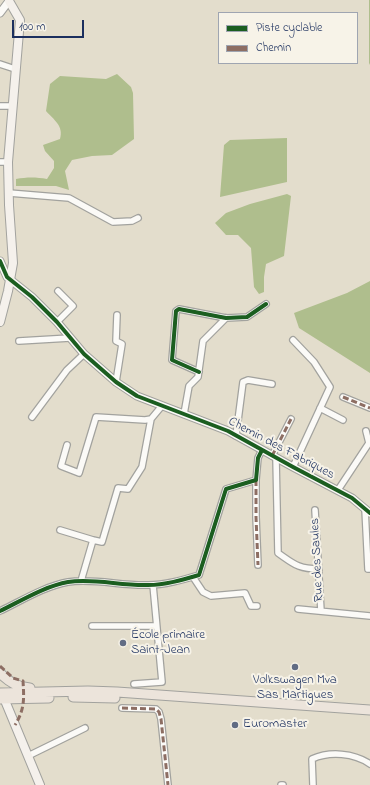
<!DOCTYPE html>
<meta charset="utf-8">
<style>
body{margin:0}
#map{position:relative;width:370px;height:785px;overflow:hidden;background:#e3ddcc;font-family:"Indie Flower",sans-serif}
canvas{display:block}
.legend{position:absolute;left:218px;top:12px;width:140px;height:52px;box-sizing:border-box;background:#f7f3e8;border:1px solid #9fa5b1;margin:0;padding:5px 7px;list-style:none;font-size:12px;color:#1b2f5e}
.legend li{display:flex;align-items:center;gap:8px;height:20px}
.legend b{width:20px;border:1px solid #9fa5b1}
.scale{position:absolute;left:12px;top:20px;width:72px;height:18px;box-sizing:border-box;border:2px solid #1b2f5e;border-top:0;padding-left:5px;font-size:12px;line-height:14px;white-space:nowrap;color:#1b2f5e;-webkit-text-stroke:3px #f7f3e8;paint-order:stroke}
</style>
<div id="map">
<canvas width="370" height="785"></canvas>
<ul class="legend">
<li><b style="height:5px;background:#1b5e20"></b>Piste cyclable</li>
<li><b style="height:5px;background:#8d6e63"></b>Chemin</li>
</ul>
<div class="scale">100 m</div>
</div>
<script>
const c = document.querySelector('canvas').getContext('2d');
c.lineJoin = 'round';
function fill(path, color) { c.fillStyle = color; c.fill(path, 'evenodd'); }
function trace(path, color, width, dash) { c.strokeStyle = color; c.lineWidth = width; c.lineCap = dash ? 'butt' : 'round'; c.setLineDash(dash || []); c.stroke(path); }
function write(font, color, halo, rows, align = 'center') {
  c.font = font + ' "Indie Flower",sans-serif'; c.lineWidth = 4; c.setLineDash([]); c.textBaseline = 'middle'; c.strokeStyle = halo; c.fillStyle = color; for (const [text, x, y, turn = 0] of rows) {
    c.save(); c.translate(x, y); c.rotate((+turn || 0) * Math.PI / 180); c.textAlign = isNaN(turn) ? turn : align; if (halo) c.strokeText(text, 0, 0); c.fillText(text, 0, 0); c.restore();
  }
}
fill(new Path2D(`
 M369 0H370V65L369 63Z
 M117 74 131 87 133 93 134 139 112 155 92 156 72 160 65 171 69 190 56 186H16V179C27 177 36 177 47 179L54 168V161L45 151 43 145 60 139C64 126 54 120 46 111L50 84 60 76 106 79Z
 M287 138V182L220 197 224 145 230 140Z
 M287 194 291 196 284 256 266 264 264 277V292L259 294 254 287 251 248 238 235H226L215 223 226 213 250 204Z
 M370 281V373L299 328 294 313 347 293Z`), '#afbe8d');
const minor = new Path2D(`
 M0 64 15 69
 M0 106H12
 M0 162H8
 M9 193 69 198 113 222 132 221 138 218
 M57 322 73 306 58 291
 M293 340 314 362 330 387 293 467
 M19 341 70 338
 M199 372 172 360 176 311 179 309 226 318 247 317 266 304
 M116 382 122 344 116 341 117 315
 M343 397 370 408
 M320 408 343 420
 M184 414 189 386 198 377 203 341 226 318
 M32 417 67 370 84 354
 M236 436 243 382 248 380 272 384
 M67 445 61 466 79 473 96 417 145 420 151 419 161 407
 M272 456 291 419
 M276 458 278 553C294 564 298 569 319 569
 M256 480V517L258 565
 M338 490 369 443 366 431
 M365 509 368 569H370
 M315 510 321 611
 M60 530 93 540
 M193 577 203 592 211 596 245 593 251 606H257
 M81 581 93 540 102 542 118 488 128 489 142 467 151 419
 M298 609 370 616
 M0 611C21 601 45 586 68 582 94 578 121 586 148 585 165 585 182 580 199 575L226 489 256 480 258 458 262 450
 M92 626H156
 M134 684 162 682 153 585
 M122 708 156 709 159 712 161 719 168 785
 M28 756 85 728
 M281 785H283
 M313 785 312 759C330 751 354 753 370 764`);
const tertiary = new Path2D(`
 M0 13 9 1
 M0 261 7 277 32 297 57 322 84 354 116 382 137 396 228 431 293 467 352 498 370 513`);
const secondary = new Path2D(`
 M0 322 8 291 13 263 9 205 8 162 20 20 9 1V0
 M6 703 40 785`);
const trunk = new Path2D(`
 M0 673C9 682 17 687 30 688
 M0 693 88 691 117 692 370 710
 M73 697 115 698
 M0 699 49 698`);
trace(minor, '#a2a29e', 8);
trace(tertiary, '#a2a29e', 9);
trace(secondary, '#a2a29e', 10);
trace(trunk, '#a2a29e', 11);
trace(minor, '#fbfaf7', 5.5);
trace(tertiary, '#fbfaf7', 7);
trace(secondary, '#f5f1ec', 8);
trace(trunk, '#ece4db', 9);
trace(new Path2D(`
 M343 397 370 408
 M272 456 291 419
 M256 480V517L258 565
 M0 666 13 678 23 681C24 698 25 709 15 725
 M122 708 156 709 159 712 161 719 168 785`), '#8d6e63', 3, [6, 3]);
trace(new Path2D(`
 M0 261 7 277 32 297 57 322 84 354 116 382 137 396 228 431 293 467 352 498 370 513
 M199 372 172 360 176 311 179 309 226 318 247 317 266 304
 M0 611C21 601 45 586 68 582 94 578 121 586 148 585 165 585 182 580 199 575L226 489 256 480 258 458 262 450`), '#1b5e20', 4);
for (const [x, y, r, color] of [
 [123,643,4,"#616c84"],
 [295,667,4,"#616c84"],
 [235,725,4,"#616c84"]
]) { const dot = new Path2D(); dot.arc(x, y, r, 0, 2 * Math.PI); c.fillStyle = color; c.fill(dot); trace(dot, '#f7f3e8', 1.5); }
write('13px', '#1b2f5e', '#f7f3e8', [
 ["Chemin des Fabriques",281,449,28],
 ["Rue des Saules",318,560,-93]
]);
write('13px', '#1b2f5e', '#f7f3e8', [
 ["École primaire",131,636],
 ["Saint-Jean",131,651],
 ["Volkswagen Mva",295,681,"center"],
 ["Sas Martigues",295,696,"center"],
 ["Euromaster",243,725]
], 'left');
</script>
